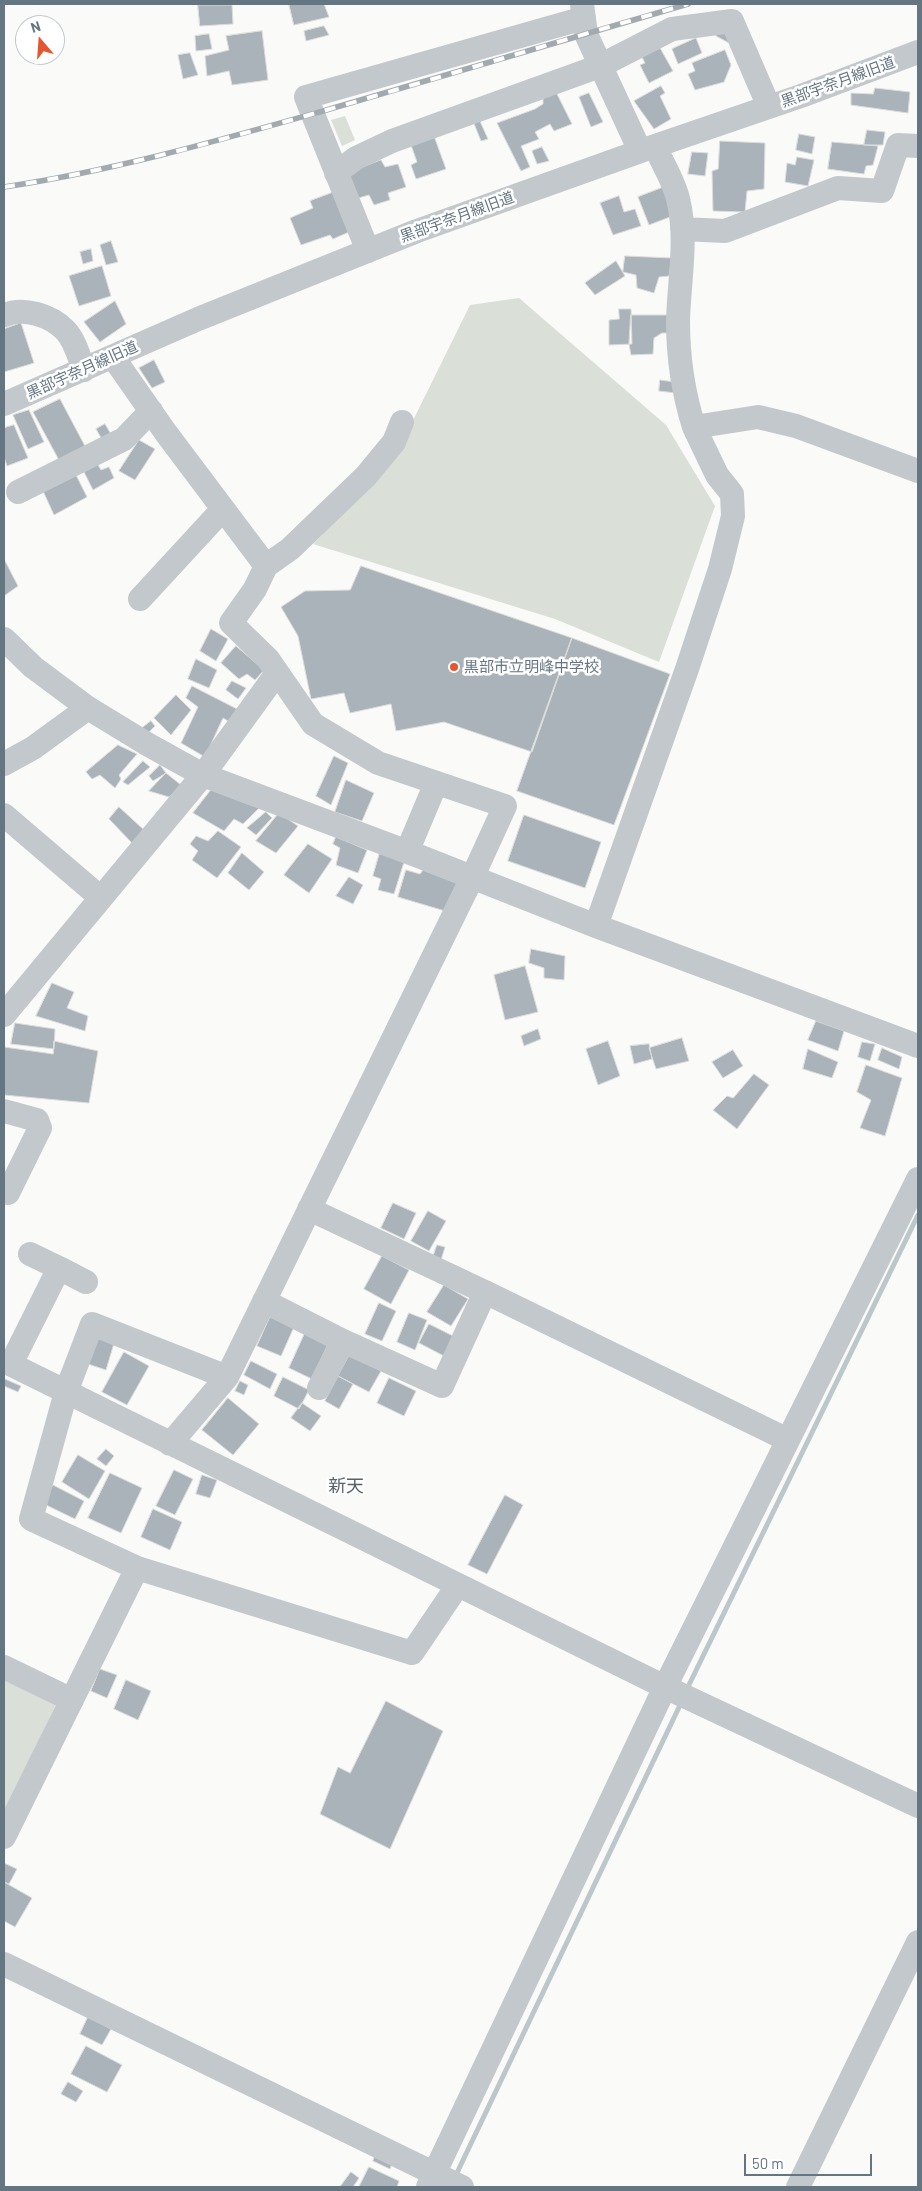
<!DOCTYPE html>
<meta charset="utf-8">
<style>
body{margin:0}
#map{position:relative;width:922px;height:2191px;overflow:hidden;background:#fafaf8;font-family:Barlow,sans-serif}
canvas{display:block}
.frame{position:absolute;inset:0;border:5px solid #657683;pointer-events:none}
.north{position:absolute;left:15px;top:15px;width:50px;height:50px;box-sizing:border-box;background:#fff;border:1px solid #c1c8cd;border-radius:50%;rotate:342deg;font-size:14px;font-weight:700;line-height:20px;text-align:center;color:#657683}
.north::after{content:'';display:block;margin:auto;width:18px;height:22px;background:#e4572e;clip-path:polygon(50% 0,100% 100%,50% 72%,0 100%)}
.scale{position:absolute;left:744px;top:2154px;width:128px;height:22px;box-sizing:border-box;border:2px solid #657683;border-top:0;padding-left:6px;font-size:15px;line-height:18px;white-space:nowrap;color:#657683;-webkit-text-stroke:4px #fff;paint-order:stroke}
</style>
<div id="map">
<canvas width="922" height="2191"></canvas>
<div class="frame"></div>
<div class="north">N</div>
<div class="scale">50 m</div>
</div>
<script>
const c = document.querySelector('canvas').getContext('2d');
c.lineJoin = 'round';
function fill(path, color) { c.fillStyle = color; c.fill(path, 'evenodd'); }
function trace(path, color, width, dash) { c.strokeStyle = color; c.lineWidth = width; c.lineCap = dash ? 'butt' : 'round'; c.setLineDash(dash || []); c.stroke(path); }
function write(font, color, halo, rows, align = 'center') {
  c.font = font + ' Barlow,"Noto Sans JP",sans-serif'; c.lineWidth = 5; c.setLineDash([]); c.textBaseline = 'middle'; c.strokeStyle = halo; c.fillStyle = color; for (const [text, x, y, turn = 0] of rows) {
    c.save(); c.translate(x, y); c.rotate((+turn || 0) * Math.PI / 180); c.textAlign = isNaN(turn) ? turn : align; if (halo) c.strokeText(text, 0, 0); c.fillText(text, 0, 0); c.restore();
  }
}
fill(new Path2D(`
 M345 116 355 140 342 146 331 120Z
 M519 298 666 425 715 506 659 662 555 619 313 544 393 461 470 305Z
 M4 1675 57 1702 4 1815Z`), '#dadfd7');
trace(new Path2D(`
 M686 1691 918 1215
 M455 2177 682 1701`), '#bbc7cb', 5);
const building = new Path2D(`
 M289 4H324L329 17 294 25Z
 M198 5H232L233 24 200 26Z
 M324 26 329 35 306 41 304 31Z
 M720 29 735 36 731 44 716 36Z
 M262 31 268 80 232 85 229 71 207 76 205 56 229 50 226 36Z
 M209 34 212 49 196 51 195 36Z
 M696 38 702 53 678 64 672 49Z
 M660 48 673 71 649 83 640 65 645 63 642 57Z
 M725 50 731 65 724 82 695 90 688 74 695 71 692 63Z
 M190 53 198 75 183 79 178 55Z
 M661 86 665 93 660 96 671 119 654 129 634 101Z
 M875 88 910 92 908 113 851 105V93L873 94Z
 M556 92 572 124 554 131 550 124 535 132 539 139 521 146 530 167 521 171 497 123 535 109 543 104V97Z
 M589 93 603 122 591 127 579 97Z
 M479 119 488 139 481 141 473 121Z
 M867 130 885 132 883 145H864Z
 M799 134 815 137 812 154 796 150Z
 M434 136 446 169 416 179 411 165 417 162 411 145Z
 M720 141 765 143 764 189 747 191 745 212 713 211 712 171 718 169Z
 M832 142 878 146 873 165 866 166 864 174 828 169Z
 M542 147 549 161 537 164 532 151Z
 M692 152 708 153 705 176 688 174Z
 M797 157 814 160 808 186 785 182 787 163 795 165Z
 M381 160 385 167 398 164 406 187 388 193 390 200 374 205 369 195 355 199 348 173Z
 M664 187 675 215 649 225 638 197Z
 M334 192 349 232 333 239 330 235 301 245 290 218 313 208 310 201Z
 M619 196 624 212 635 209 641 226 613 235 600 203Z
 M111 241 118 262 106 265 100 245Z
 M91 249 93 261 83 264 80 252Z
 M625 256 672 258 669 276 659 277 654 293 637 288 636 275 623 272Z
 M616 261 625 276 595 295 585 283Z
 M102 266 111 296 79 306 69 276Z
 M115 301 126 324 100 342 84 322Z
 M619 309H631L632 344 609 345V320L619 319Z
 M631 315H674L672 333H662L654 338 653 354 631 355 629 344Z
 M21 323 34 363 4 372V329Z
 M154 360 165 382 152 388 139 368Z
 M660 380 676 382V393L659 391Z
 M60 399 86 448 60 462 33 412Z
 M29 410 44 442 28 449 13 415Z
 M105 424 112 436 103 441 96 429Z
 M14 425 28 458 7 466 4 457V428Z
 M139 440 155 449 135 480 119 471Z
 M97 463 101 470 109 467 114 478 93 490 83 470Z
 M76 475 87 497 54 515 43 491Z
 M4 559 18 586 4 596Z
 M361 566 572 638 532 752 444 722 396 731 391 704 350 713 344 693 311 699 298 636 281 607 305 591 350 590Z
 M211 629 228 639 216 661 200 651Z
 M572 638 670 674 614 825 517 791Z
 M236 646 264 670 255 680 247 674 239 679 221 663Z
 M196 659 217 670 209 688 188 679Z
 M232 681 246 688 238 699 226 690Z
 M192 686 237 709 230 722 223 718 205 757 181 743 198 707 186 698Z
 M176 695 191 710 171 735 154 718Z
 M151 721 155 726 148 733 142 728Z
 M118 745 137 754 119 775 121 779 115 788 100 775 92 779 86 772Z
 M334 756 348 763 331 805 316 796Z
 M143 761 150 767 128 785 123 782Z
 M160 765 166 773 153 781 149 776Z
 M166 773 181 785 169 797 149 791Z
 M346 780 374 793 362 821 335 812Z
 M211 790 259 808 243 824 234 819 224 831 193 813Z
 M119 807 144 830 133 844 109 819Z
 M266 812 272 818 256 835 247 828Z
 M279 813 298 826 276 853 256 841Z
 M524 815 601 842 585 888 508 861Z
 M218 831 241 847 217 878 192 860 198 851 190 844 196 836 208 841Z
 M336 837 367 850 358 873 336 865 340 848 333 844Z
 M308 844 332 859 309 893 284 875Z
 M380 852 404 862 394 894 378 890 381 879 373 876Z
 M242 853 264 872 249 890 228 873Z
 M406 870 420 874 423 870 459 884 445 911 398 897Z
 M349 877 363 885 353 904 336 896Z
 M531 949 565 956 564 980 544 978V968L529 963Z
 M525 966 538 1012 505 1020 494 975Z
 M52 983 74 992 67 1008 88 1016 85 1031 36 1016Z
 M816 1021 844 1031 838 1051 808 1040Z
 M15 1023 55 1029 54 1049 11 1044Z
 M538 1029 541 1039 524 1046 521 1036Z
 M682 1038 689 1061 656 1069 649 1048Z
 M54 1041 98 1051 89 1103 4 1095V1047L53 1054Z
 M608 1041 620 1076 598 1085 586 1049Z
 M862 1042 875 1044 870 1061 858 1057Z
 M649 1044 652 1059 634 1064 630 1046Z
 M882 1048 902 1057 899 1069 878 1060Z
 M808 1049 838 1062 832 1078 803 1069Z
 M733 1050 743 1066 723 1078 712 1062Z
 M866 1065 902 1078 885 1136 860 1128 871 1100 857 1092Z
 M754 1074 769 1085 737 1129 713 1110 727 1096 733 1098Z
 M393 1203 416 1213 404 1239 381 1228Z
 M428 1211 446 1221 429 1251 411 1241Z
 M437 1245 445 1247 441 1260 433 1257Z
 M382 1256 409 1270 391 1304 364 1289Z
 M444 1285 468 1299 451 1326 427 1312Z
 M379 1303 396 1311 382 1341 365 1334Z
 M409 1313 427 1320 415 1350 397 1342Z
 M270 1317 294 1327 281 1356 257 1346Z
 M429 1324 455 1337 444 1356 419 1343Z
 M305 1333 328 1344 312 1379 289 1368Z
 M97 1335 115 1340 106 1370 88 1364Z
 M124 1352 149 1366 127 1405 102 1392Z
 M350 1354 381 1371 369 1392 338 1376Z
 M251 1361 277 1374 270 1389 244 1375Z
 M338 1376 353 1384 339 1409 325 1401Z
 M283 1377 309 1390 299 1409 274 1396Z
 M389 1378 416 1391 404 1416 377 1403Z
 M5 1379 21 1386 18 1392 4 1386Z
 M240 1381 248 1385 244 1395 235 1391Z
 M228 1398 259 1424 233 1455 202 1430Z
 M302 1403 321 1416 310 1431 291 1418Z
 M106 1449 114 1456 106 1466 97 1459Z
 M78 1455 105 1471 89 1499 62 1482Z
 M174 1470 193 1479 175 1515 156 1506Z
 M110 1473 142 1488 121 1533 88 1518Z
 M202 1475 217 1480 210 1498 196 1494Z
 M53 1485 84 1501 75 1519 44 1504Z
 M505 1495 523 1505 487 1574 468 1565Z
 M153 1509 182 1522 170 1550 141 1537Z
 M100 1669 117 1675 107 1698 91 1691Z
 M126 1680 151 1691 138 1720 114 1709Z
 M386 1701 443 1731 390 1849 320 1814 338 1767 350 1773Z
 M4 1863 17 1869 9 1884 4 1882Z
 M4 1882 32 1898 15 1927 4 1921Z
 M88 2017 111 2029 102 2045 80 2034Z
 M86 2046 122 2065 107 2092 71 2074Z
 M68 2082 83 2091 76 2102 61 2094Z
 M375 2156 392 2164 390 2169 373 2161Z
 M369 2167 399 2181 397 2187H359Z
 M351 2172 359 2178 353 2187H340Z`);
fill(building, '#aab3b9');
trace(building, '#dcdcda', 1);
trace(new Path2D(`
 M582 4 586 34 640 151
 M655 146C662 163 674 181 678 199 688 239 679 280 678 321 678 358 683 392 694 427L758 417 796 426 918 471
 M336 173 356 158 392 141 600 66 672 29 732 21 769 107
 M682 229 725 231 838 188 882 191 898 145 918 146
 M368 251 306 97 584 18
 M4 315C24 307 50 315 65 330 75 340 79 357 84 370
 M113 357 166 433 266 566 255 589 231 623 268 659 313 724 378 763 505 806 472 878 227 1377 92 1324 66 1392 31 1519 137 1568 412 1653 458 1585
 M4 404 198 319 417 231 655 146 801 96 918 52
 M18 492 124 439 151 411
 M266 566 290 549 366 476 394 442 402 422
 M140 599 223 509
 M4 639 33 667 88 708 147 744 203 775 421 857 596 926 918 1046
 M4 764 33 748 88 708
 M4 815 101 898
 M407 852 436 783
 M596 926 688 666 720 569 733 516 732 494 717 475 694 427
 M4 1015 203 775 277 673
 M4 1111 37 1120 40 1128 8 1193
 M59 1268 86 1282
 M485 1292 788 1440
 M264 1301 343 1341 442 1386 485 1292 309 1209
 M4 1361 665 1687 918 1806
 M11 1364 59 1268 30 1254
 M319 1388 343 1341
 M170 1444 227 1377
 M4 1667 72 1700
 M4 1837 137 1568
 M4 1964 462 2187
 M428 2187 665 1687 918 1179
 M798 2187 918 1942`), '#c3c8cc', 24);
const rail = new Path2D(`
 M4 187C112 171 217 141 323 111 445 76 566 39 688 4`);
trace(rail, '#a2aab0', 5.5);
trace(rail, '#fff', 4, [11]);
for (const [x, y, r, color] of [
 [454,667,5,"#e4572e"]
]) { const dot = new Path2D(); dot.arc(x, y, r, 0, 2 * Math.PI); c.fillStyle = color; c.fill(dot); trace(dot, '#fff', 2); }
write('15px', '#657683', '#fff', [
 ["黒部宇奈月線旧道",838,82,-20],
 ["黒部宇奈月線旧道",457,217,-20],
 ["黒部宇奈月線旧道",82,370,-24]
]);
write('15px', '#657683', '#fff', [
 ["黒部市立明峰中学校",464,667]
], 'left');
write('18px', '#57646e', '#fff', [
 ["新天",346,1486]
]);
</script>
